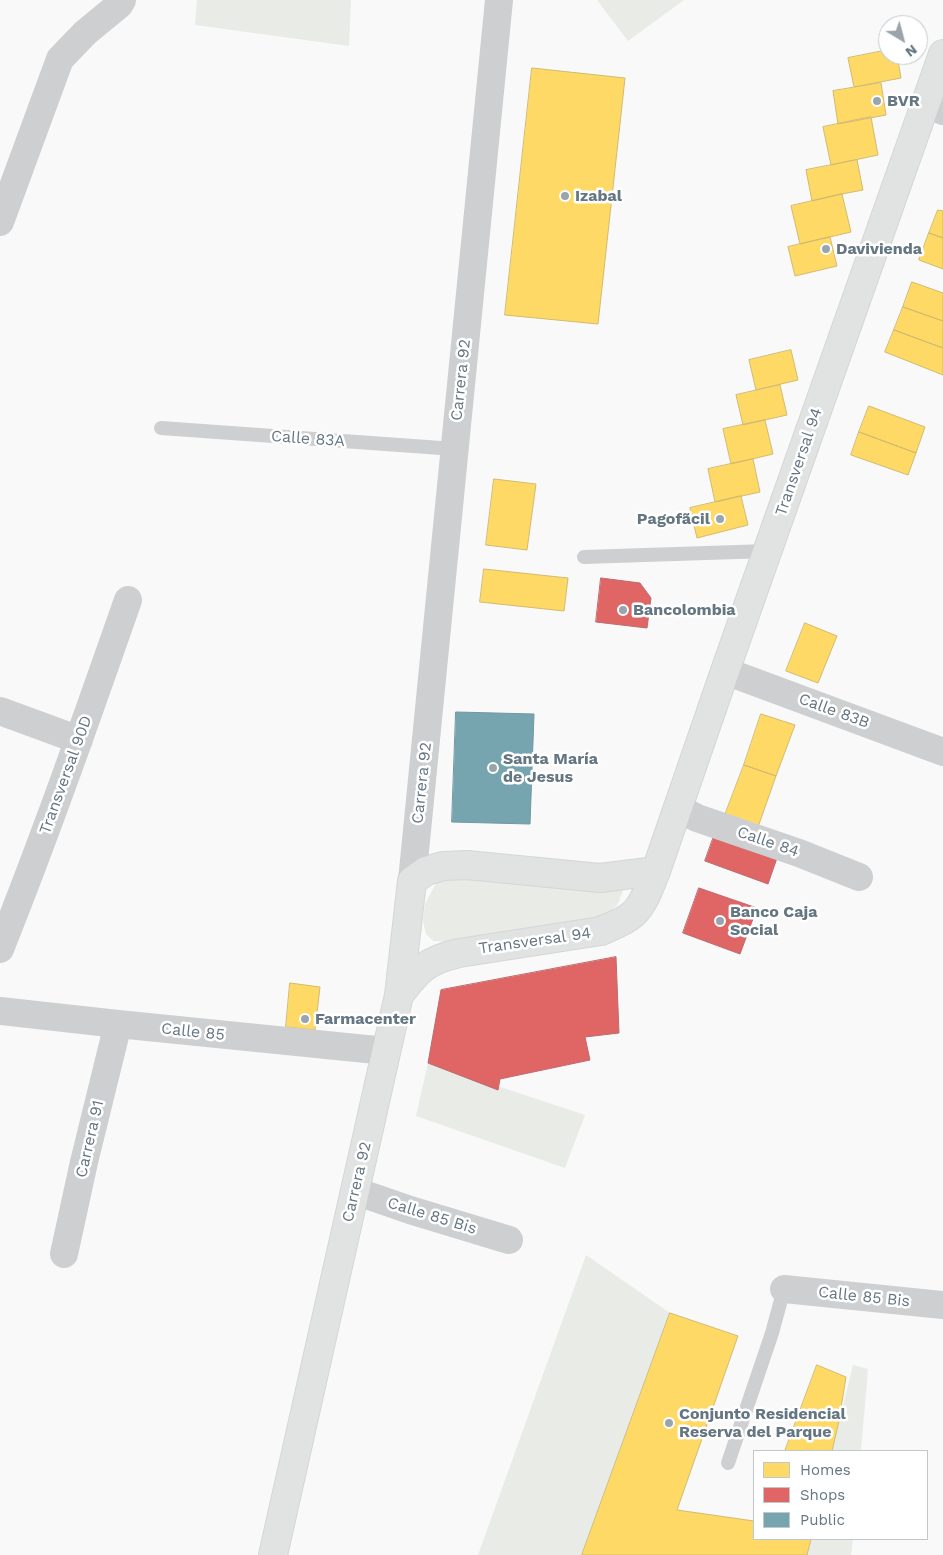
<!DOCTYPE html>
<meta charset="utf-8">
<style>
body{margin:0}
#map{position:relative;width:943px;height:1555px;overflow:hidden;background:#f9f9f9;font-family:"Work Sans",sans-serif}
canvas{display:block}
.legend{position:absolute;left:753px;top:1450px;width:175px;height:90px;box-sizing:border-box;background:#fff;border:1px solid #c1c8cd;margin:0;padding:6px 9px;list-style:none;font-size:15px;color:#657683}
.legend li{display:flex;align-items:center;gap:10px;height:25px}
.legend b{width:25px;border:1px solid #c1c8cd}
.north{position:absolute;left:878px;top:15px;width:50px;height:50px;box-sizing:border-box;background:#fff;border:1px solid #c1c8cd;border-radius:50%;rotate:143deg;font-size:14px;font-weight:700;line-height:20px;text-align:center;color:#657683}
.north::after{content:'';display:block;margin:auto;width:18px;height:22px;background:#99a4ac;clip-path:polygon(50% 0,100% 100%,50% 72%,0 100%)}
</style>
<div id="map">
<canvas width="943" height="1555"></canvas>
<ul class="legend">
<li><b style="height:14px;background:#ffd966"></b>Homes</li>
<li><b style="height:14px;background:#e06666"></b>Shops</li>
<li><b style="height:14px;background:#76a5af"></b>Public</li>
</ul>
<div class="north">N</div>
</div>
<script>
const c = document.querySelector('canvas').getContext('2d');
c.lineJoin = 'round';
function fill(path, color) { c.fillStyle = color; c.fill(path, 'evenodd'); }
function trace(path, color, width, dash) { c.strokeStyle = color; c.lineWidth = width; c.lineCap = dash ? 'butt' : 'round'; c.setLineDash(dash || []); c.stroke(path); }
function write(font, color, halo, rows, align = 'center') {
  c.font = font + ' "Work Sans",sans-serif'; c.lineWidth = 5; c.setLineDash([]); c.textBaseline = 'middle'; c.strokeStyle = halo; c.fillStyle = color; for (const [text, x, y, turn = 0] of rows) {
    c.save(); c.translate(x, y); c.rotate((+turn || 0) * Math.PI / 180); c.textAlign = isNaN(turn) ? turn : align; if (halo) c.strokeText(text, 0, 0); c.fillText(text, 0, 0); c.restore();
  }
}
fill(new Path2D(`
 M197 0H351L349 46 195 25Z
 M597 0H684L628 41Z
 M453 872 624 887 618 904 605 917 453 942 433 941 426 934 423 921 425 904 435 885Z
 M428 1063 585 1115 565 1168 416 1116Z
 M586 1255 670 1313 582 1555H478Z
 M853 1365 868 1369 861 1451H832Z
 M811 1539H853L851 1555H807Z`), '#e8ebe6');
const homes = new Path2D(`
 M888 50V55H897L901 78 854 87 848 58Z
 M532 68 625 78 598 324 505 315Z
 M881 83 886 115 838 124 833 91Z
 M871 117 878 155 831 165 823 127Z
 M857 160 863 190 842 194 812 201 806 170Z
 M842 194 851 232 800 244 791 206Z
 M938 210 943 211V238L929 233Z
 M929 233 943 238V269L919 260Z
 M830 237 837 266 795 276 788 247Z
 M912 282 943 293V321L903 307Z
 M903 307 943 321V348L894 330Z
 M894 330 943 348V375L885 352Z
 M791 350 798 380 756 390 749 360Z
 M780 385 787 415 743 425 736 395Z
 M869 406 925 427 916 453 859 432Z
 M765 420 773 454 731 464 723 429Z
 M859 432 916 453 908 475 851 455Z
 M753 459 760 492 715 502 708 469Z
 M494 479 536 484 527 550 486 545Z
 M741 496 748 525 697 538 690 508Z
 M484 569 568 578 564 611 480 602Z
 M805 623 837 636 818 683 786 671Z
 M761 714 795 725 776 776 744 765Z
 M744 765 776 776 758 827 725 815Z
 M290 983 320 987 315 1030 286 1027Z
 M670 1313 738 1336 677 1510 754 1521V1539H811L807 1555H582Z
 M817 1365 846 1377 839 1421 832 1451H785Z`);
fill(homes, '#ffd966');
trace(homes, '#d1bb6f', 1);
const shops = new Path2D(`
 M601 578 640 583 651 598 647 628 596 622Z
 M714 836 777 858 768 884 705 861Z
 M699 888 757 908 740 954 683 933Z
 M616 957 619 1033 585 1037 590 1060 500 1079 498 1090 428 1063 441 990Z`);
fill(shops, '#e06666');
trace(shops, '#bb6b6f', 1);
const public = new Path2D(`
 M456 712 534 714 530 824 452 822Z`);
fill(public, '#76a5af');
trace(public, '#7197a2', 1);
const secondary = new Path2D(`
 M399 995C418 970 427 960 459 953L601 931C612 926 624 922 633 914 645 903 650 885 656 871L725 671 943 54
 M273 1555 399 995 412 881 426 871 443 866 467 865 600 878 656 871`);
trace(secondary, '#d5d6d7', 30);
trace(new Path2D(`
 M161 428 455 449
 M584 557 768 551
 M728 1463 772 1333 784 1289`), '#cecfd0', 14);
trace(new Path2D(`
 M926 103 943 111
 M0 222 60 59 85 33 119 5 122 0
 M0 711 79 740
 M678 808 697 818 799 853 859 877
 M412 881 499 0
 M0 949C46 834 87 717 128 600
 M0 1011 118 1024 386 1051
 M355 1191 410 1210 509 1240
 M64 1254 84 1162 118 1024
 M784 1289 943 1305`), '#cecfd0', 28);
trace(new Path2D(`
 M725 671 943 752`), '#cecfd0', 28);
trace(secondary, '#e1e2e2', 28);
for (const [x, y, r, color] of [
 [877,101,5,"#99a4ac"],
 [565,196,5,"#99a4ac"],
 [826,249,5,"#99a4ac"],
 [720,519,5,"#99a4ac"],
 [623,610,5,"#99a4ac"],
 [493,768,5,"#99a4ac"],
 [720,921,5,"#99a4ac"],
 [305,1019,5,"#99a4ac"],
 [669,1423,5,"#99a4ac"]
]) { const dot = new Path2D(); dot.arc(x, y, r, 0, 2 * Math.PI); c.fillStyle = color; c.fill(dot); trace(dot, '#fff', 2); }
write('bold 16px', '#657683', '#fff', [
 ["BVR",887,101],
 ["Izabal",575,196],
 ["Davivienda",836,249],
 ["Pagofãcil",710,519,"right"],
 ["Bancolombia",633,610],
 ["Santa María",503,759],
 ["de Jesus",503,777],
 ["Banco Caja",730,912],
 ["Social",730,930],
 ["Farmacenter",315,1019],
 ["Conjunto Residencial",679,1414],
 ["Reserva del Parque",679,1432]
], 'left');
write('16px', '#657683', '#fff', [
 ["Carrera 92",461,380,-84],
 ["Calle 83A",308,439,4],
 ["Transversal 94",799,462,-71],
 ["Calle 83B",834,711,20],
 ["Transversal 90D",66,775,-70],
 ["Carrera 92",422,783,-84],
 ["Calle 84",768,842,19],
 ["Transversal 94",535,941,-8],
 ["Calle 85",193,1032,6],
 ["Carrera 91",90,1139,-77],
 ["Carrera 92",357,1182,-77],
 ["Calle 85 Bis",432,1216,17],
 ["Calle 85 Bis",864,1297,6]
]);
</script>
